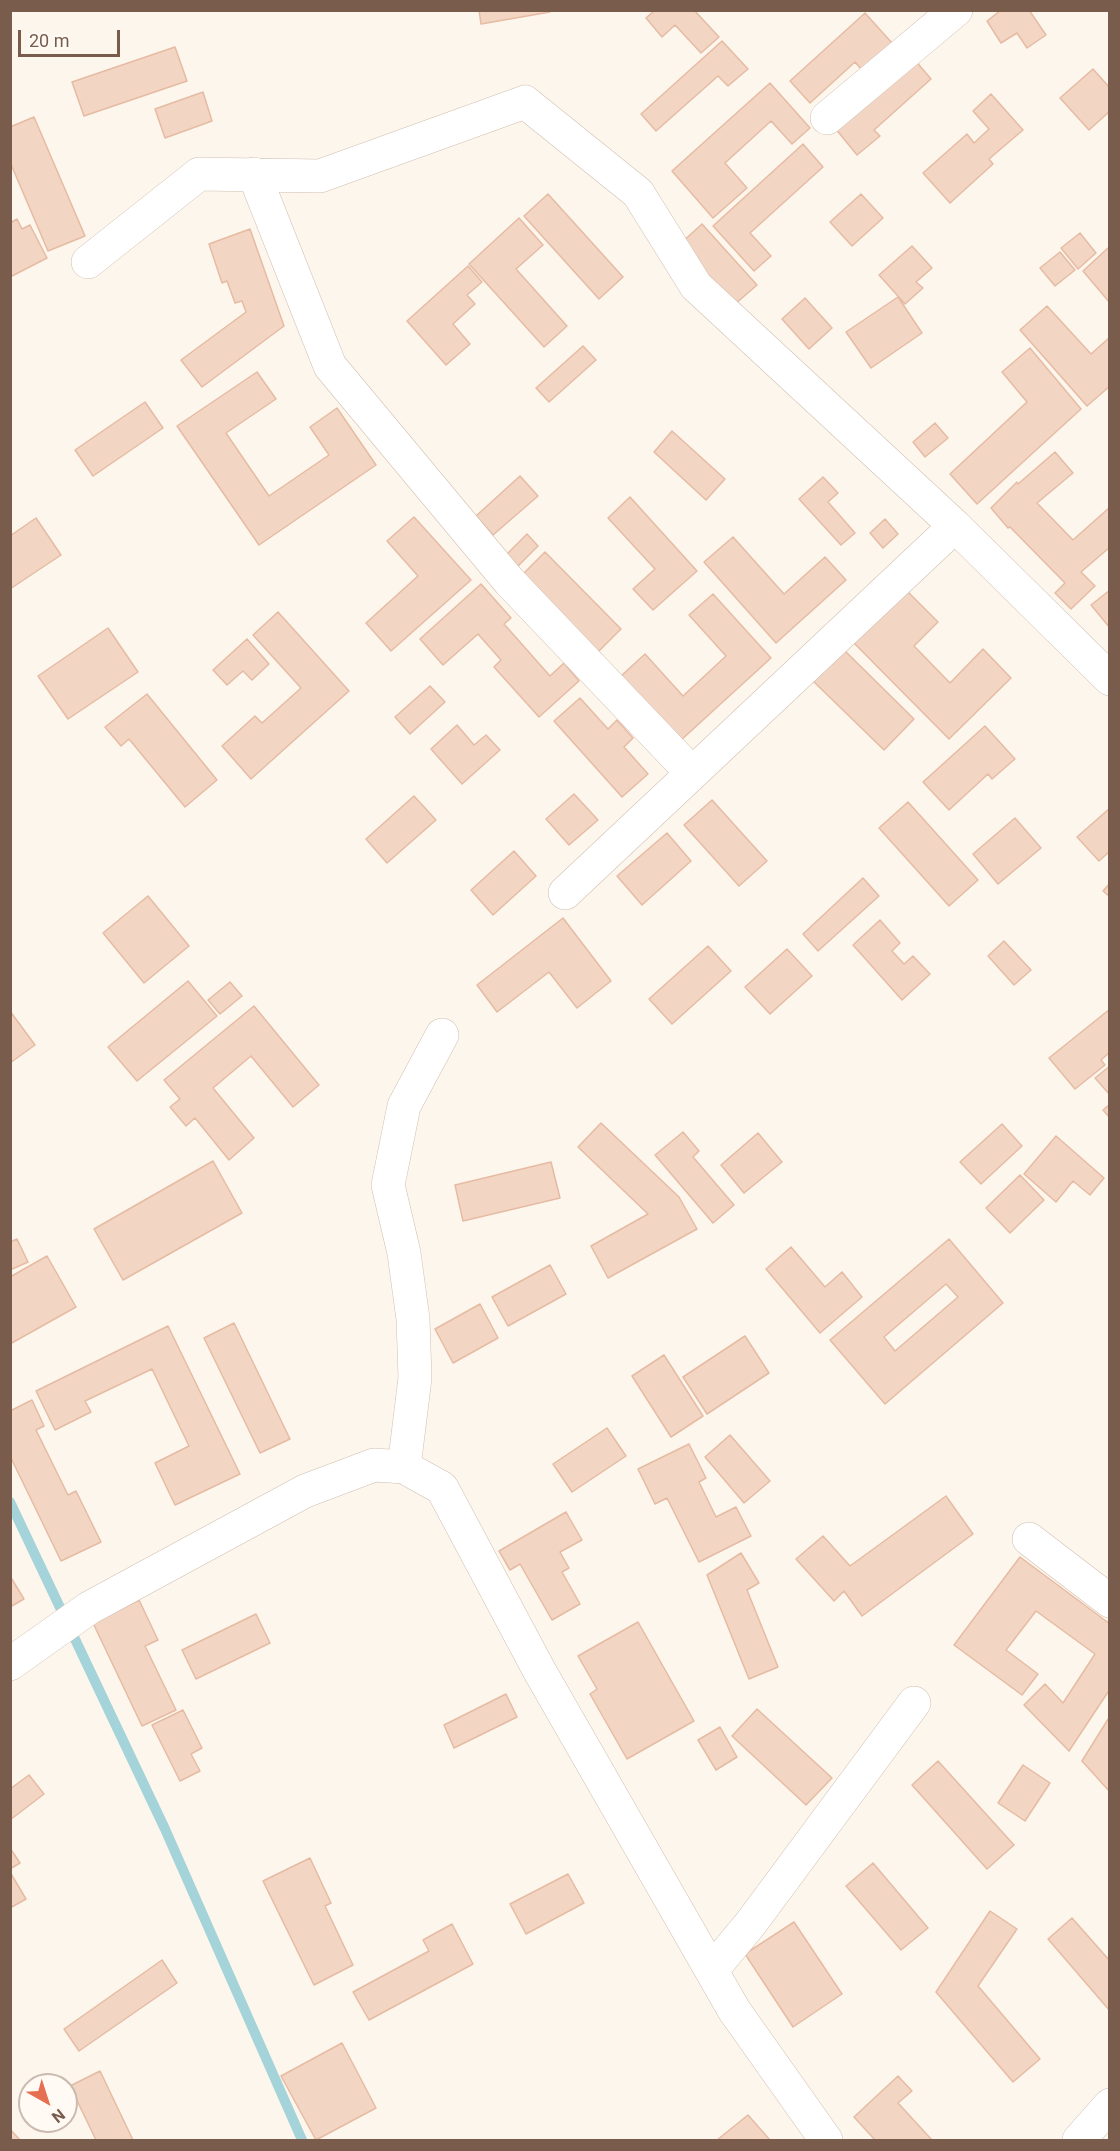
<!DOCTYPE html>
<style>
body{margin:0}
#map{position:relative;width:1120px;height:2151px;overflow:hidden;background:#fdf6ec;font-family:Roboto,sans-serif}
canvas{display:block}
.frame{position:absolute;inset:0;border:12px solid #7a5c4d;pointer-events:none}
.north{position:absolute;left:18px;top:2073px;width:60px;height:60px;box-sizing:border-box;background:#fffaf3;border:2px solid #cabbb1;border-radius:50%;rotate:141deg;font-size:16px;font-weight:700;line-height:24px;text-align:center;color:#7a5c4d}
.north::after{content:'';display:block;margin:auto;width:21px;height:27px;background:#e76f51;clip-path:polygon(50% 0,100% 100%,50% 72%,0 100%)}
.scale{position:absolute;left:18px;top:30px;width:102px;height:27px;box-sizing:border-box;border:3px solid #7a5c4d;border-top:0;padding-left:8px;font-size:18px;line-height:21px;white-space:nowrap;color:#7a5c4d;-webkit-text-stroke:4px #fffaf3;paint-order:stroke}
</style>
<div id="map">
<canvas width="1120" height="2151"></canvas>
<div class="frame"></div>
<div class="north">N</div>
<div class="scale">20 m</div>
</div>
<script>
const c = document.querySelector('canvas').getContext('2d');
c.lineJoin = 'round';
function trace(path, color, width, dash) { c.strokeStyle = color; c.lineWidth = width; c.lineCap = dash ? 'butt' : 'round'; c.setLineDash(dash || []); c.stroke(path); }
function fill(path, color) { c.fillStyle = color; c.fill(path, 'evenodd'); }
trace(new Path2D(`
 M10 1502 165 1829 302 2140`), '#a5d3da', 10);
const building = new Path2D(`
 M479 10H550V12L481 24Z
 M655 10H694L719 37 701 53 675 25 662 37 646 18Z
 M1029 10 1046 35 1027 48 1017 33 1001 43 987 21 1001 10Z
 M865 13 892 43 862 70 855 62 810 103 790 81Z
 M722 41 748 69 728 86 718 76 656 131 641 114Z
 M175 47 187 81 84 116 72 82Z
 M914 59 931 79 874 130 880 136 857 155 835 128Z
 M1093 69 1110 88V111L1089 130 1060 98Z
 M770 83 810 128 792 144 771 121 725 163 747 188 713 218 672 171Z
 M203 92 212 121 165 138 155 109Z
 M991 94 1023 130 989 159 993 164 950 203 923 173 967 134 974 143 989 129 973 111Z
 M34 117 85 236 48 251 10 162V127Z
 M803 144 823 167 750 233 771 256 754 271 713 226Z
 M548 194 623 277 599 299 524 216Z
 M861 194 883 218 852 246 830 222Z
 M519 218 543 245 516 269 567 326 544 347 469 264Z
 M17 219 22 229 30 225 47 258 10 277V223Z
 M702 224 757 285 734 305 680 244Z
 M250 229 284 326 202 387 181 360 246 312 242 301 235 303 227 281 222 283 209 244Z
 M1080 233 1096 253 1078 269 1061 248Z
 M912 246 932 268 916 282 923 288 905 304 879 275Z
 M1108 248 1110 249V303L1083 271Z
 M1060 252 1075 270 1055 286 1040 268Z
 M468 266 482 282 467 295 475 304 453 324 470 344 446 365 407 321Z
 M898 297 922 333 871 368 846 332Z
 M805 298 832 328 809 349 782 319Z
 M1047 306 1091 354 1110 337V386L1087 406 1020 330Z
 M583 346 596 360 549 402 536 388Z
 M1030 348 1081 409 977 504 950 474 1027 402 1002 372Z
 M257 372 276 399 226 433 269 496 329 455 310 427 337 408 376 465 259 545 177 426Z
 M145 402 163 428 93 476 75 450Z
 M935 423 948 438 925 457 913 442Z
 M672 431 725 479 706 500 654 452Z
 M1055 452 1073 473 1037 503 1073 540 1110 507V547L1081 572 1095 586 1071 609 1055 593 1065 583 1010 527 1008 528 991 508 1017 482 1018 484Z
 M520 476 538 496 493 535 476 516Z
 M823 477 838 493 828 502 855 533 841 545 799 499Z
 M630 497 697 571 653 610 633 589 655 569 608 518Z
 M414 517 471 580 391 651 366 623 418 576 387 541Z
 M36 518 61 555 10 589V536Z
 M885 519 898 534 883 548 870 533Z
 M527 534 538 546 513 571 501 560Z
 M733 537 784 594 825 557 846 580 776 643 704 562Z
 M545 552 621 629 597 653 521 576Z
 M481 584 511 618 504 624 550 676 564 663 579 681 539 717 494 667 501 660 478 634 443 665 420 639Z
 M903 587 938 622 914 646 950 683 983 649 1011 678 949 739 850 639Z
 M1110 590V628L1091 605Z
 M713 594 771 658 680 741 621 676 645 654 683 696 726 656 689 615Z
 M278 612 349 691 251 779 222 746 255 716 262 723 301 688 253 635Z
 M108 628 138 672 68 719 38 676Z
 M247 639 269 664 252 680 243 671 227 685 213 670Z
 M842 648 914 719 884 750 812 680Z
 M430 686 445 702 410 734 395 717Z
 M147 694 217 780 185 807 129 739 121 746 105 727Z
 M580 698 608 729 617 720 633 738 624 747 648 774 622 797 554 721Z
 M457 725 474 745 486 735 500 750 462 784 431 749Z
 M985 726 1015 759 992 779 988 774 949 810 923 782Z
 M574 794 598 820 569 845 546 819Z
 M414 796 436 820 387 863 366 839Z
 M712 800 767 861 739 886 684 825Z
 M908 802 978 880 949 906 879 828Z
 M1110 808V851L1099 861 1077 837Z
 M1015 818 1041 848 998 884 973 854Z
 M667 833 691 861 642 905 617 876Z
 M514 851 536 876 493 915 471 890Z
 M863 878 879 896 818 951 803 934Z
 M1110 883V897L1103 891Z
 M148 896 189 946 144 983 103 933Z
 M563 918 611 981 577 1008 549 972 497 1012 477 985Z
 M880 920 900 943 892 951 904 964 913 956 930 974 902 1000 853 945Z
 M1004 941 1031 970 1014 985 988 956Z
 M708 946 731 971 672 1024 649 999Z
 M787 949 812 976 770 1014 745 987Z
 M188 981 217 1016 137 1081 108 1047Z
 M230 982 242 996 220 1014 208 1000Z
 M254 1006 319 1085 293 1107 251 1056 213 1088 254 1138 229 1160 195 1118 186 1126 170 1107 180 1099 164 1080Z
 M1110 1009V1052L1101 1060 1105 1065 1075 1089 1049 1058Z
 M10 1011 35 1045 10 1063Z
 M1110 1066V1095L1095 1078Z
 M1110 1104V1118L1103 1110Z
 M601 1123 679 1197 697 1229 608 1278 591 1246 648 1214 578 1147Z
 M1002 1124 1022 1146 981 1184 960 1162Z
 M683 1132 699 1151 693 1157 734 1205 713 1223 655 1155Z
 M758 1133 782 1162 744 1193 721 1165Z
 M1056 1136 1104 1178 1090 1195 1073 1181 1056 1202 1024 1174Z
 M213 1161 242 1213 123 1280 94 1229Z
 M551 1162 560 1198 463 1221 455 1185Z
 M1020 1175 1044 1200 1010 1233 986 1208Z
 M17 1239 28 1262 10 1270V1242Z
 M949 1239 1003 1303 885 1404 830 1340ZM946 1284 958 1297 895 1351 884 1337Z
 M791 1247 825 1287 842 1272 862 1297 820 1333 766 1269Z
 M47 1256 76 1307 10 1344V1277Z
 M550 1265 566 1294 508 1326 492 1297Z
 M480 1304 498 1338 453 1363 435 1329Z
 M234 1323 290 1439 260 1453 204 1338Z
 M168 1326 240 1474 175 1505 155 1463 189 1446 152 1369 85 1401 91 1412 55 1430 36 1391Z
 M745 1336 769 1373 707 1414 683 1377Z
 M664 1355 703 1416 671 1437 632 1376Z
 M32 1400 44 1426 36 1430 68 1495 76 1491 101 1542 61 1561 10 1456V1411Z
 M607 1428 626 1456 572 1492 553 1464Z
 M730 1435 770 1481 744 1503 705 1457Z
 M689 1444 706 1478 699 1482 716 1517 736 1507 751 1536 699 1562 667 1498 655 1504 638 1469Z
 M946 1496 973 1534 862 1616 844 1591 834 1601 796 1559 823 1536 850 1566Z
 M566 1512 582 1540 560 1552 569 1568 562 1572 580 1604 552 1620 520 1564 510 1570 499 1551Z
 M741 1553 759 1583 747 1590 778 1667 749 1679 707 1575Z
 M1020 1557 1110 1624V1689L1069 1751 1024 1705 1045 1684 1063 1703 1095 1654 1036 1611 1006 1650 1038 1674 1022 1695 954 1645Z
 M10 1576 24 1599 10 1607Z
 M139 1600 158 1640 145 1646 176 1710 142 1726 93 1623Z
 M256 1614 270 1643 196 1679 182 1650Z
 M638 1622 694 1721 627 1759 590 1694 597 1689 578 1656Z
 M506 1694 517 1717 454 1748 444 1725Z
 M757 1709 832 1778 806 1805 732 1736Z
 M183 1710 202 1748 191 1754 200 1771 180 1781 152 1725Z
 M1110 1716V1792L1082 1761Z
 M720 1727 737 1757 716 1770 698 1740Z
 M938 1761 1014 1845 987 1869 912 1785Z
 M1023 1765 1050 1783 1025 1821 998 1803Z
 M29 1775 44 1794 10 1820V1789Z
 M10 1848 20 1863 10 1869Z
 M310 1858 331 1903 325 1906 353 1965 314 1985 263 1881Z
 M873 1863 928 1928 901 1950 846 1886Z
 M10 1872 26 1899 10 1908Z
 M568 1874 584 1903 526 1934 510 1904Z
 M990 1911 1017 1929 978 1986 1040 2059 1013 2082 936 1992Z
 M1072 1918 1110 1961V2011L1048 1939Z
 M794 1922 842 1994 793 2027 745 1954Z
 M452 1924 473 1964 369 2020 353 1992 429 1951 423 1940Z
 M162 1960 177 1983 79 2051 64 2029Z
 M342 2043 376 2108 316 2140 281 2076Z
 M100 2071 133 2140H96L70 2086Z
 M898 2076 912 2091 898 2103 932 2140H875L854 2117Z
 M748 2115 770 2140H717Z
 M10 2129 20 2140H10Z`);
fill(building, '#f3d5c3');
trace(building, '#e6bba3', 1.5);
const minor = new Path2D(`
 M827 118 956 10
 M254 174 330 366 509 581 692 773
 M88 262 199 174 320 176 525 102 638 193 696 286 955 526 1110 679
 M565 893 955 526
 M404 1467 415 1378 413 1319 404 1253 388 1185 404 1106 442 1035
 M1029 1539 1110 1601
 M10 1664 89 1608 305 1491 374 1465 404 1467 442 1488 539 1670 734 2010 826 2140
 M712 1970 751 1923 914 1703
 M1079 2140 1110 2105`);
trace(minor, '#d1beb0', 34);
trace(minor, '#fff', 33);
</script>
